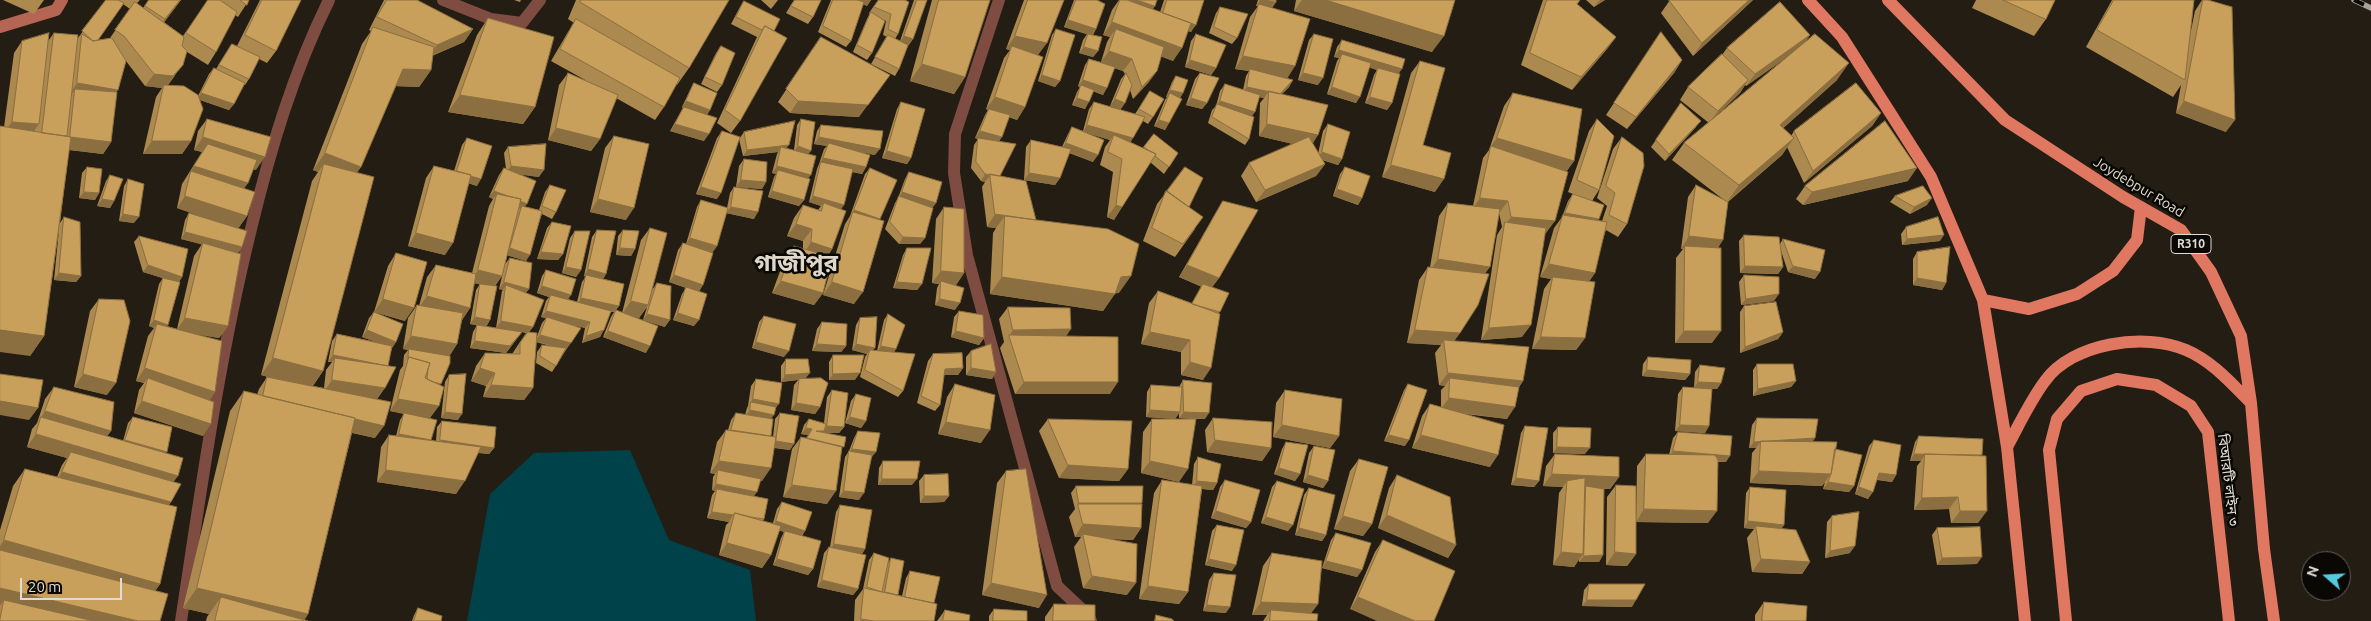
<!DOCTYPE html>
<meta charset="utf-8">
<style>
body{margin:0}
#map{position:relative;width:2371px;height:621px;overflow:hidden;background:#231d13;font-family:Ubuntu,sans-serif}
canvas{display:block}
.north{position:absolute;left:2301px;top:551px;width:50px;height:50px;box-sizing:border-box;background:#0a0804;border:1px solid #605d58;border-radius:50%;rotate:289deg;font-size:14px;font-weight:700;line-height:20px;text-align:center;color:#e0dcd5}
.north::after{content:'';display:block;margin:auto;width:18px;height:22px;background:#54cade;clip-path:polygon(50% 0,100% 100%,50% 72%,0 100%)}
.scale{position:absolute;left:20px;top:578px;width:102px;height:22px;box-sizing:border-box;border:2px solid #e0dcd5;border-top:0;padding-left:6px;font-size:15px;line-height:18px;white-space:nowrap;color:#e0dcd5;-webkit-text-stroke:4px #0a0804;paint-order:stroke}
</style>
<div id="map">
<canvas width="2371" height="621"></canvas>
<div class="north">N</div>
<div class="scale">20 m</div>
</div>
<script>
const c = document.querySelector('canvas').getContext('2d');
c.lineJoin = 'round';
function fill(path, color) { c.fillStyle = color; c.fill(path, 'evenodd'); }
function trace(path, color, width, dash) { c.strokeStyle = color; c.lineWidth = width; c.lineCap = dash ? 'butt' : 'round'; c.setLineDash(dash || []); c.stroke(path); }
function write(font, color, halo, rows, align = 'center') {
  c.font = font + ' Ubuntu,"Noto Sans Bengali",sans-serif'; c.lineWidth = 5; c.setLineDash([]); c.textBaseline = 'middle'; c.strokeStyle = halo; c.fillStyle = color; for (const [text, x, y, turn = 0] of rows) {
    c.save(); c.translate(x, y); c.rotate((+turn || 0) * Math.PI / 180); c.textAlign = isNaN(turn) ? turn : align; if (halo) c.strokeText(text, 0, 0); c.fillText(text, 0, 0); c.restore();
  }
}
fill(new Path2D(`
 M630 450 669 540 750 570 756 621H467L490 494 534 453Z`), '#004249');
trace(new Path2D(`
 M443 0 491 19 522 23 540 0
 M999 0 955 134 954 173 967 255 1057 586 1089 616 1091 621
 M181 621C201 490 219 358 251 229 270 150 293 73 329 0`), '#7f4c41', 12);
trace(new Path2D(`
 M0 27 56 10 62 0`), '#b56553', 12);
trace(new Path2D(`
 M1808 0 1842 37 1931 177 1983 300 2007 447 2025 621
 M1888 0 2005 120 2123 197 2181 230 2211 272 2241 336 2251 403 2264 549 2274 621
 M1983 300 2029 309 2077 294 2113 271 2137 240 2141 207
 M2007 447C2019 425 2030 401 2045 381 2072 343 2145 332 2186 350 2212 361 2231 383 2251 403
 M2066 621 2049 450 2057 419 2081 391 2117 379 2156 385 2191 406 2208 432 2229 621`), '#e07761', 12);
const rail = new Path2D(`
 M2354 0 2371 8`);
trace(rail, '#a6a29a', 5.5);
trace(rail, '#0a0804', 4, [11]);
fill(new Path2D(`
 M3 0H44L34 14Z
 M106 0H140L137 3 143 8 149 0H181L164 22 183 36 208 0H249L238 17 235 15 216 52 208 65 187 52 174 77 168 85 198 96 209 74 214 68 216 69 232 44 237 46 260 0H301L276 51 267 63 259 59 249 79 245 85H244L234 104 229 110 200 100 191 141 182 154H143L156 97 162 88 145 86 126 61 118 90 116 92 111 142 103 154 69 150 60 223 64 217 81 276 76 282 54 280 59 229 44 336 30 356 4 127 14 53 22 41H48L54 33 78 38ZM123 4 130 9 110 38 98 40Z
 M384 0H417L473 29 464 42 432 56 431 70 419 87 396 86 361 167 357 172 323 371 313 386 324 388 326 370 332 362H328L332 341 337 334 377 342 362 337 369 318 374 312 396 342 392 348 377 399 375 438 352 433 308 614 304 620 308 621H206L207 617 209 614 183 608 230 411 244 391 257 395 259 389 267 377H268L261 375 312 181 318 172 313 170 362 44 371 31 369 30Z
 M514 0H521L520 2Z
 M576 0H729L689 68 677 85 676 84 664 107 655 120 616 98 600 139 591 151 548 140 559 85 568 73 587 81 551 61 568 32 574 23 568 19Z
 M761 0H778L771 9Z
 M794 0H821L813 17 808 24 786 13Z
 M831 0H871L867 6 863 4 851 41 846 47 818 32Z
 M878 0H905L898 34 895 39 900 41 914 0H927L913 39 908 46 899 69 895 76 871 64 887 37 883 35 886 21 881 19 872 53 867 60 853 52 867 19 870 14 869 13Z
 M932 0H990L965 77 954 94 910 81Z
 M1024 0H1064L1038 55 1025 107 1017 120 1009 117 999 142 1000 176 1036 220 1119 293H1115L1103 311 990 294 993 233 996 228 987 227 982 187 985 182 981 181 971 168 974 145 978 139 975 138 985 115 988 110 986 109 1004 58 1010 50 1006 49Z
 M1074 0H1097L1096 29 1093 35 1098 51 1093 57 1079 53 1083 40 1087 34 1064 27Z
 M1119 0H1157L1153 9 1160 12 1164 0H1204L1191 32 1188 31 1173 61 1161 56 1157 71 1148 83 1133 99 1130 90 1125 103 1120 110 1110 106 1121 79 1125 74 1123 71 1114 68 1103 95 1093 91 1085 109 1072 105 1077 92 1080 87 1078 86 1085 65 1089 59 1101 62 1107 42 1110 37 1103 35 1112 10Z
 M1258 0H1276V2L1272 8 1287 78 1293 80 1289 87 1282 94 1318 154 1323 131 1328 124 1342 159 1338 165 1322 160 1325 164 1316 176 1256 202 1241 176 1249 163 1293 144 1259 136 1260 103 1264 98 1259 97 1252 116 1249 139 1245 145 1208 123 1212 110 1216 106 1220 91 1225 84 1243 90 1246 76 1249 71 1235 69 1250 17 1258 6H1256Z
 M1296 0H1455L1432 52 1294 11Z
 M1543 0H1580L1577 4 1616 37 1607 49 1572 90 1521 65Z
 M1586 0H1605L1594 7Z
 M1670 0H1753L1693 56 1661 13Z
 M1976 0H2055L2046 19 2034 36 1972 8Z
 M2112 0H2194L2190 35 2195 11 2202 0H2208L2226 132 2176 113 2181 85 2173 97 2086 47Z
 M744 1 774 31 740 121 731 133 717 123 757 37 731 24 740 7Z
 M1220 7 1237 38 1232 44 1209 33 1216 13Z
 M488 18 535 107 523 124 448 112 477 35Z
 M1056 29 1060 81 1055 87 1038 81 1052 35Z
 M1661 32 1682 60 1674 73 1627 129 1606 115Z
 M1196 34 1216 68 1211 75 1185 67 1191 41Z
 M1314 34 1318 85 1298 80 1309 40Z
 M1342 40 1398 74 1392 103 1387 110 1365 103 1374 75 1377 70 1369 67 1356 103 1327 94 1337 61 1339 58 1334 57 1337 47Z
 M1804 44 1837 80 1783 128 1791 136 1794 131 1881 113 1872 126 1804 183 1787 147 1782 155 1728 202 1718 247 1712 343H1675L1676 258 1683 249H1681L1688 197 1696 185 1724 200 1672 160 1684 143 1709 123 1680 100 1688 87 1722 55 1727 48ZM1790 55 1711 121 1740 93 1745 85 1746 86Z
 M721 46 722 85 717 92 701 84 716 53Z
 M813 49 859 117 790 113 778 102Z
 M1420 61 1423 145 1435 192 1382 177 1411 73Z
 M1200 73 1207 103 1202 109 1186 105 1195 79Z
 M1176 76 1183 93 1180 98 1169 123 1165 130 1154 126 1165 100 1167 97H1166L1172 82Z
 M694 83 710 110 707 115 704 141 670 131 683 108 682 107 690 90Z
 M1150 91 1153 117 1148 124 1143 121 1130 142 1143 148 1154 134 1178 153 1164 174 1150 162 1114 220 1107 217 1113 172 1100 165 1105 147 1110 140 1087 133 1093 162 1069 153 1060 178 1055 185 1024 180 1026 147 1031 140 1062 147 1068 134 1072 127 1083 131 1089 109 1094 102 1135 114Z
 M1513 93 1574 161 1566 172 1546 233H1545L1522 337 1481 340 1497 235 1502 227 1499 213 1485 274 1460 333 1454 341 1523 381 1519 387 1507 419 1465 414 1490 467 1412 448 1422 416 1430 404 1441 407V390L1445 386 1439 385 1435 353 1441 345 1407 343 1419 280 1428 267H1430L1439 216 1448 203 1473 206 1483 158 1489 150 1504 106Z
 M901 102 911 158 907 164 882 158 897 109Z
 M1681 103 1696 127 1665 161 1651 147Z
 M207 119 256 170 253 169 248 183 244 188 247 216 238 228 242 247 238 253 228 326 219 338 195 334 210 400 203 436 134 413 139 390 144 383 136 381 148 336 154 328 149 326 159 284 163 278 143 272 134 242 139 236 182 277 179 282 167 326 177 329 194 256 202 244 181 239 185 220 189 213 214 221 177 208 182 184 202 152 194 150 198 131Z
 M801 119 808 154V179L804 200 799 206 768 197 774 177 776 174 772 173 777 154 778 152 743 156 739 139 744 132 786 148 794 150 797 125Z
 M1597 119 1599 190 1592 201 1599 219 1598 220 1602 221 1607 206 1597 198 1613 149 1622 137 1627 224 1618 237 1606 230 1589 281 1585 338 1576 350 1532 349 1544 289 1551 279 1540 277 1554 228 1562 217 1568 201 1573 194 1568 192 1589 131Z
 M821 125 875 155 866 153V167L862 174 852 172 841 209 832 249 828 256 823 293 814 305 772 293 785 258 794 246 803 249V241L787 236 794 218 803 205 818 210 821 206 809 202 817 169 819 164 824 149 827 146 814 144 817 131Z
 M722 131 717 199 696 194 717 138Z
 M614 136 626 220 590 212 605 148Z
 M467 138 477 186 468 183 445 255 408 246 426 178 434 166 454 171 462 145Z
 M508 147 539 177 519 174 525 207 539 210 545 192 550 185 556 212 552 219 542 214 526 261 507 255 502 276 495 286 490 320 486 327 470 324 476 290 480 284 474 283 470 308 462 320 457 344 449 356 430 418 416 416 431 440 436 441 437 427 442 421 494 448 489 454 478 453 456 494 377 482 381 447 389 435 396 436 400 420 404 414 390 411 400 370 403 366 404 355 408 350 403 349 408 318 417 305 419 306 427 277 436 265 472 273 489 206 493 199 489 197 499 175 504 168 506 169 504 153Z
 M744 159 766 182 762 189 736 187 739 166Z
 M87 167 99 193 95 200 79 198 82 173Z
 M1345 167 1362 198 1358 205 1333 196 1340 174Z
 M870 168 879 220 854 304 823 295 845 224 850 216 865 174Z
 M909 172 936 203 933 207 925 238 920 244H899L885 229 895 203 898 198 905 179Z
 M110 175 114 201 110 208 97 206 106 181Z
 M128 179 134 223 119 221 124 186Z
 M1908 181 1803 205 1796 199 1805 186Z
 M734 187 754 219 726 213 717 246 712 253 699 291 694 326 673 320 682 294 686 288 669 282 678 250 683 243 686 244 697 207 701 200 727 208 730 193Z
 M1167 191 1189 207 1195 229 1175 257 1143 241 1157 204Z
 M1895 196 1927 205 1910 214 1890 202Z
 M1223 201 1219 278 1212 287 1219 313 1203 380 1181 375V352L1141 344 1149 303 1158 291 1192 303 1202 287 1179 277 1215 214Z
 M944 207 964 273 956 285 955 310 935 305 937 288 939 284 932 283 936 219Z
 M552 222 563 254 558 260 537 259 547 228Z
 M1906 227 1940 241 1902 245 1901 234Z
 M650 228 652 290 657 283 665 327 643 320 647 307 639 318 628 315 646 353 603 337 611 317 614 312H611L600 337 582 343 585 328 577 326 566 350 552 372 536 363 537 352 542 345 554 347 536 342 533 388 524 400 483 397 486 386 471 381 476 366 485 353 512 354 526 333 522 332 506 353 470 348 473 332 477 325 513 331 496 328 502 291 503 290 499 289 505 264 510 258 529 289 526 292 533 327 529 332 536 339 542 323 546 318 541 317 546 301 549 297 537 293 542 276 546 270 571 295 568 299 577 302 582 282 586 276H584L592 237 597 230 606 274 603 279 619 306 616 310 622 313 641 240Z
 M623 230 635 249 631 256 616 255 618 236Z
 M575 231 581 270 576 277 562 273 570 238Z
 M1744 235 1780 244 1783 239 1815 279 1788 272 1781 251 1783 267 1778 274 1740 273 1739 241Z
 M907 248 922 284 917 290 893 288 903 255Z
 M1917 252 1946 283 1942 290 1913 285V259Z
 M396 253 405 321 374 312 388 266Z
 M1744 275 1774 301 1741 305 1739 282Z
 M99 299 107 395 74 387 90 311Z
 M1744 306 1783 332 1778 339 1740 353V312Z
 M1008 307 1066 336 1110 394H1015L1000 348 1004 342 999 319Z
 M959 311 984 338 979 345 951 337 954 317Z
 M888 314 894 353 903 391 898 397 860 377 865 357 867 354 852 350 856 325 860 318 873 351H877L884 320Z
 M764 316 784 357 752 348 759 322Z
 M822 322 846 346 841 352 812 351 817 329Z
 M971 351 996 372 992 379 966 375V357Z
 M933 354 963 368 958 375H944L940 405 935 411 917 403 928 361Z
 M833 355 855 380H829V362Z
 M1648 357 1690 374 1685 380 1642 376 1643 364Z
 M786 359 806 378 820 407 815 414 791 410 794 385 798 380 781 382V366Z
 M1757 364 1796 381 1791 387 1753 396V370Z
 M1700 365 1721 383 1717 389H1712L1709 426 1705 433 1675 431 1678 394 1683 387 1694 388 1695 372Z
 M449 375 458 420 441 418 445 382Z
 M756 379 775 409 771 419V436L773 437 775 419 780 413 790 450 774 448 762 481 760 480 754 496 764 519 763 521 773 523 777 509 782 502 805 531 802 536 813 569 808 575 773 565 781 538 784 532 779 530 771 555 762 568 719 555 726 525 729 522 707 518 712 495 715 491 712 490 713 477 715 474 710 473 717 442 726 430H728L731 420 736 413 745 415 747 408 748 406 751 386Z
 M1183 380 1205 419H1196L1179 482 1141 473 1143 432 1152 419H1190L1179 418V413L1175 419 1146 417 1147 392 1151 385 1179 387Z
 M955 384 981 443 938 434 947 397Z
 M1408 384 1405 446 1384 441 1404 390Z
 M54 387 111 431 107 436 123 441 128 423 133 417 166 453 173 482 171 502 169 505 160 584 155 591 160 621H0V530L13 486 25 469 57 477 62 465 67 458 27 447 32 429 37 423 45 399Z
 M832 390 844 427 839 433H827L841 451 827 504 783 497 792 449 801 437 806 438 808 435 801 434 804 425 809 419 824 423 827 397Z
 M1285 390 1339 436 1330 448 1273 437 1276 403Z
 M856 394 866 421 861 428 845 423 851 401Z
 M1213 418 1271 448 1262 461 1207 452 1205 430Z
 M1757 418 1813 442 1835 449 1854 486 1849 492 1823 489 1825 482 1822 486 1750 483 1752 453 1756 448H1749L1752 425Z
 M1048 419 1128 469 1119 481 1059 478 1039 431Z
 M1525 426 1539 481 1534 487 1511 485 1521 433Z
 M1558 427 1585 454 1553 453V433Z
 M858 431 859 500 839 497 845 457 849 451 854 438Z
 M1678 432 1726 462H1718L1708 523 1636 522 1637 466 1646 454 1669 455 1673 438Z
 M1919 436 1981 456 1978 523H1951L1949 509 1914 510 1917 466 1921 461H1910L1915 442Z
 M1874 440 1896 475 1892 482 1877 480 1868 499 1855 494 1869 446Z
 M1286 442 1300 474 1295 481 1274 474 1282 449Z
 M1314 446 1328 481 1323 488 1303 482 1309 453Z
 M1555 454 1619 477 1610 489H1600L1603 555 1599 562H1579V559L1574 567 1553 565 1559 493 1563 487 1543 486 1546 466Z
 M1198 457 1217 483 1213 490 1202 489 1188 592 1179 604 1139 599 1154 493 1162 480 1192 485 1194 464Z
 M1359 459 1372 524 1363 536 1334 529 1350 471Z
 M883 461 912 485H878L879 468Z
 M1006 471 1039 608 982 595 997 483Z
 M924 475 949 496 944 502 920 503 919 481Z
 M1397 475 1456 545 1448 558 1378 528 1389 488Z
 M1225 480 1251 522 1246 528 1211 518 1220 487Z
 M1277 481 1288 531 1261 523 1272 487Z
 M1616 485 1636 554 1627 566 1606 565 1607 497Z
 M1076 486 1141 504V528L1133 540 1106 539 1127 595 1083 588 1074 547 1081 537H1075L1069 517 1075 509 1071 493Z
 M1750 487 1784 525 1781 529 1810 562 1802 574 1752 572 1747 538 1754 529 1744 528 1746 493Z
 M1309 488 1326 535 1322 541 1295 535 1304 495Z
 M840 505 865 549 862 554 858 589 853 595 817 587 824 553 829 547H830L836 512Z
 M1832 516 1850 553 1825 558 1827 522Z
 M1217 525 1232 571 1205 565 1212 531Z
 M1937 528 1977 564 1937 565 1932 535Z
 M1336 533 1362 570 1357 577 1322 568 1331 540Z
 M1383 540 1434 621 1350 609 1375 552Z
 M874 553 888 563 891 558 898 595 902 596 906 578 910 571 934 603V621H854L855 600 863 589 869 560Z
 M1272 553 1318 604 1311 613 1317 621H1263L1267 615H1252L1263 566Z
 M1214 573 1226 613 1203 611 1209 580Z
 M1589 584 1632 607 1582 606 1584 590Z
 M1764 602 1806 621H1755V615Z
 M1054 604 1095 621H1045V617Z
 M418 608 441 621H412L414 615Z
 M994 609 1027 621H989V616Z
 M945 610 969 621H937Z`), '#ac894e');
fill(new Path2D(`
 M180 0H181L157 32 165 19Z
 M853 0H871L867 6Z
 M1120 0H1137L1155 6 1151 12Z
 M1260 0H1265L1276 2 1271 9 1259 4 1258 6H1256Z
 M1302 0H1326L1444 36 1432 52 1294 11Z
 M1600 0H1605L1594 7 1599 1Z
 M1749 0H1753L1693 56 1702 43Z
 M1162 15 1196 25 1191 32 1157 21Z
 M1068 20 1096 29 1092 36 1064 27Z
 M1112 22 1182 48 1173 61 1113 39 1116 29 1110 37 1103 35Z
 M473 29 464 42 428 57 437 45Z
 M1810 35 1802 47 1746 86 1755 74Z
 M904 36 913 39 908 46 899 43Z
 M1015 36 1047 43 1038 55 1012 46 1010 50 1006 49Z
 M1616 37 1607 49 1572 90 1581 77Z
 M1084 47 1098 51 1093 57 1079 53Z
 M1339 50 1402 69 1397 76 1378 68 1377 70 1341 59 1342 54 1339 58 1334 57Z
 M1109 51 1132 59 1123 71 1100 63Z
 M1243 56 1295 66 1287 79 1250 69 1249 71 1235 69Z
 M1190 60 1216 68 1211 75 1185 67Z
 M1682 60 1674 73 1627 129 1636 117Z
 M1849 63 1837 80 1768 142 1780 125Z
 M922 64 965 77 954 94 910 81Z
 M183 65 164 89V85L162 88 145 86 154 74Z
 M403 69 431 70 419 87 391 86Z
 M1157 71 1148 83 1133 99 1142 87Z
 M1303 73 1323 78 1318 85 1298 80Z
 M890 75 859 117 790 113 798 101Z
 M1042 75 1060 81 1055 87 1038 81Z
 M1083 80 1107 88 1103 95 1081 87V85L1080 87 1078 86Z
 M1293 80 1289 87 1276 100 1269 99Z
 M1748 80 1740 93 1709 123 1718 111Z
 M77 83 118 90 109 102 75 89 71 96 69 95Z
 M1247 87 1269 91 1264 98 1242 94Z
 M1332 87 1360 97 1356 103 1327 94Z
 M1170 90 1183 93 1178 100 1170 93 1167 97H1166Z
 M201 93 234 104 229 110 197 99Z
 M460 95 535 107 523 124 448 112Z
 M995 97 1025 107 1017 120 986 109Z
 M1370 97 1392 103 1387 110 1365 103Z
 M1077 98 1089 102 1085 109 1072 105Z
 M1191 98 1207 103 1202 109 1186 105Z
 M1115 99 1125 103 1120 110 1110 106Z
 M686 101 710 110 705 117 682 107Z
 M1220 101 1255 112 1250 119 1216 106Z
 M2184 101 2235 120 2226 132 2176 113Z
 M1881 113 1872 126 1804 183 1813 171Z
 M1159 120 1169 123 1165 130 1154 126Z
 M1701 121 1696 127 1665 161 1669 154Z
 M12 122 39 124 30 137 3 134Z
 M675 124 709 134 704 141 670 131Z
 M1267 124 1318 135 1310 148 1259 136Z
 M1087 125 1133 138 1129 145 1114 135 1110 140 1083 132Z
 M556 128 600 139 591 151 548 140Z
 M980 131 1002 137 997 144 975 138Z
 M70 137 111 142 103 154 62 149Z
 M203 137 265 157 256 170 203 152 208 144 202 152 194 150Z
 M819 137 880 149 875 155 828 146 829 143 827 146 814 144Z
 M1497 138 1574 161 1565 173 1491 146Z
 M1794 138 1782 155 1727 202 1739 185Z
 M152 141H191L182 154H143Z
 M1066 143 1098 155 1093 162 1061 149Z
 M789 145 784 151 781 147 778 152 743 156 747 150Z
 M798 146 811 151 806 157 793 153Z
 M887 151 911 158 907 164 882 158Z
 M1322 152 1342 159 1338 165 1317 158Z
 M325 153 361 167 349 184 324 164 318 172 313 170Z
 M823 158 866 167 862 174 821 165V162L819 164Z
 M1325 164 1316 176 1256 202 1265 190Z
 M1391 165 1444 179 1435 192 1382 177Z
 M194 166 248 183 239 195 191 171Z
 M511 166 544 170 539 177 506 173Z
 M777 166 811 175 806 181 778 170 776 174 772 173Z
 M1917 168 1908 181 1803 205 1812 192Z
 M457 171 481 179 477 186 452 178Z
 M1029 173 1060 178 1055 185 1024 180Z
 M985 174 990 176 985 182 981 181Z
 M741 180 766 182 762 189 736 187Z
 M701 187 721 193 717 199 696 194Z
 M1337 189 1362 198 1358 205 1333 196Z
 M494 191 527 204 522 210V206L520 209 496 200 497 194 493 199 489 197Z
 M772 191 804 200 799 206 768 197Z
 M84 192 99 193 95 200 79 198Z
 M902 192 936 203 931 209 898 199Z
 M185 196 247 216 238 229 177 208Z
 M813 196 844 205 840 211 824 203 821 206 809 202Z
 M1480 198 1508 201 1499 213 1472 210Z
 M1932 198 1927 205 1910 214 1914 207Z
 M102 199 114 201 110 208 97 206Z
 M598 199 634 208 626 220 590 212Z
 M1116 205 1122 207 1114 220 1107 217Z
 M731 207 758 212 754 219 726 213Z
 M854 210 880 219 876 225 853 212 850 216Z
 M1565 213 1599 219 1594 226 1562 217Z
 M123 214 139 217 134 223 119 221Z
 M995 214 1036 220 1005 216 996 228 987 227Z
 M1511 217 1555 221 1546 233 1504 229 1505 225Z
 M796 224 812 229 803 241 787 236Z
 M185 232 242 247 237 254 181 239Z
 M416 233 453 243 445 255 408 246Z
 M1944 235 1940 241 1902 245 1907 239Z
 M1689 236 1723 240 1715 253 1685 246 1683 249H1681Z
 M903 237 925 238 920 244H899Z
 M690 238 717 246 712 253 685 245Z
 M811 242 832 249 823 262 803 255Z
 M510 248 530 255 526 261 506 255Z
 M620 248 635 249 631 256 616 255Z
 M541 252 563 254 558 260 537 259Z
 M1438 259 1490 267 1481 279 1429 272Z
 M1549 264 1595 273 1587 285 1553 277 1551 279 1540 277Z
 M148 265 182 277 178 283 143 272Z
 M1187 265 1219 278 1210 290 1179 277Z
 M1745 266 1783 267 1778 274 1740 273Z
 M1793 266 1820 272 1815 279 1788 272Z
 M566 267 581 270 576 277 562 273Z
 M588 269 606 274 602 281 584 276Z
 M478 270 502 276 493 288 470 282Z
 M941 271 964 273 956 285 941 281 939 284 932 283Z
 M59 273 81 276 76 282 54 280Z
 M674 275 703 285 699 292 669 282Z
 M1131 276 1119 293 1110 294H1115L1103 311 990 294 1002 277H1121Z
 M1917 278 1946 283 1942 290 1913 285Z
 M781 281 823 293 814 305 772 293Z
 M504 282 529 289 524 295 506 285 503 290 499 289Z
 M832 282 863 292 854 304 823 295Z
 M897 282 922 284 917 290 893 288Z
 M542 286 571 295 566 302 551 295 549 297 537 293Z
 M1779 294 1774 301 1741 305 1746 299Z
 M427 296 470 308 462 320 418 309Z
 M581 298 619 306 614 312 577 305Z
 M383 299 414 308 405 321 374 312Z
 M940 299 960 303 955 310 935 305Z
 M631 301 648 305 639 318 622 314Z
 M546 311 590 322 585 328 541 317Z
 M678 313 699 320 694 326 673 320Z
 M647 314 670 320 665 327 643 320Z
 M475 317 490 320 486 327 470 324Z
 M185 318 228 326 219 338 176 331Z
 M154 320 168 325 163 331 157 324 154 328 149 326Z
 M501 321 533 327 528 333 522 332 506 353 470 348 475 341 522 332 496 328Z
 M1531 325 1522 337 1481 340 1489 328Z
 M1071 329 1063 341 1009 336 1013 330Z
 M0 330 44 336 30 356 0 352Z
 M367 330 396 342 392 348 362 337Z
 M604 330 600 337 582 343 586 336Z
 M1415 330 1460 333 1451 345 1444 340 1441 345 1407 343Z
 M608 331 650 346 646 353 603 337Z
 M956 331 984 338 979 345 951 337Z
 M1684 331H1721L1712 343H1675Z
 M1150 332 1190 340 1181 352 1141 344Z
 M1783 332 1778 339 1740 353 1745 347Z
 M540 335 571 343 566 350 535 341Z
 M411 336 457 344 449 357 403 349Z
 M1541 337 1585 338 1576 350 1532 349Z
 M756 342 789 351 784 357 752 348Z
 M817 344 846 346 841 352 812 351Z
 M856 344 875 348 870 354V350L867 354 852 350Z
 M881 346 896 349 892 356 877 352Z
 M333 355 388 366 335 358 332 362H328Z
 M273 358 323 371 311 388 261 375Z
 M1190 362 1211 368 1203 380 1181 375Z
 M145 368 215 392 207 405 148 378 144 383 136 381Z
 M480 368 495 373 486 386 471 381Z
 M963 368 958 375H941L945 369Z
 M971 368 996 372 992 379 966 375Z
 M1647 370 1690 374 1685 380 1642 376Z
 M810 373 805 379 781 382 785 375Z
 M860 373 855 380H829L833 374Z
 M1448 373 1523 381 1515 393 1450 378 1445 386 1439 385Z
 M83 374 116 383 107 395 74 387Z
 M332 380 385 388 376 401 323 393Z
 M1796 381 1791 387 1753 396 1758 389Z
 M1024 382H1118L1110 394H1015Z
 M1698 382 1721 383 1717 389H1693Z
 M491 385 533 388 524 400 483 397Z
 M262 397 384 426 375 438 254 410Z
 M1449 398 1515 407 1507 419 1440 410Z
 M398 399 439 406 430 418 390 411Z
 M753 399 779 404 774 410 751 402 748 406Z
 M0 401 38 408 29 420 0 415Z
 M142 401 211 424 203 436 134 413Z
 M796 403 820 407 815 414 791 410Z
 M750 410 774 415 769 421 745 416Z
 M1150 410 1180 412 1175 419 1146 417Z
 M45 411 111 431 102 443 41 418Z
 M445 412 462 414 458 420 441 418Z
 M1184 412 1209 413 1205 419 1179 418Z
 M850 417 866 421 861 428 845 423Z
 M946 422 990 430 981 443 938 434Z
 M1282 425 1339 436 1330 448 1273 437Z
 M1680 425 1709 426 1705 433 1675 431Z
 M827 426 844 427 839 433H823L816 431H824Z
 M806 428 812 429 808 435 801 434Z
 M36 434 178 476 169 488 71 452 67 458 27 447Z
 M399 434 431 440 395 441Z
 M1389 435 1409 440 1405 446 1384 441Z
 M1421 435 1498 455 1490 467 1412 448Z
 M1815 438 1811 445 1761 441Z
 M125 440 167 452 163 458 121 447Z
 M440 440 494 448 489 454 435 447Z
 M1215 440 1271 448 1262 461 1207 452Z
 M776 441 794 444 790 450 771 447Z
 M1761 441 1756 448H1749L1754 442Z
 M1557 447 1590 448 1585 454 1553 453Z
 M852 449 876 452 871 458 849 454Z
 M1673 451 1730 456 1726 462 1668 458Z
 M1914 454H1925L1921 461H1910Z
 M719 461 771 468 762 481 718 474V470L715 474 710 473Z
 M1150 461 1188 469 1179 482 1141 473Z
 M1068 465 1128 469 1119 481 1059 478Z
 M1279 468 1300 474 1295 481 1274 474Z
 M386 470 465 481 456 494 377 482Z
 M1759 471 1831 474 1822 486 1750 483Z
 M62 472 171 502 162 514 54 484Z
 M1879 473 1896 475 1892 482 1874 479Z
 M1552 474 1619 477 1610 489 1586 488V486L1584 488 1567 481 1563 487 1543 486Z
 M1308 475 1328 481 1323 488 1303 482Z
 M1516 478 1539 481 1534 487 1511 485Z
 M882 479H917L912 485H878Z
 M1197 481 1217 483 1213 490 1192 488Z
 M1828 482 1854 486 1849 492 1823 489Z
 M716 484 757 492 752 499 717 489 715 491 712 490Z
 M792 485 836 491 827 504 783 497Z
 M1859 487 1873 492 1868 499 1855 494Z
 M844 491 864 493 859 500 839 497Z
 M924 496H949L944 502 920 503Z
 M1958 497 1949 509 1914 510 1922 498Z
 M1079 503H1142L1138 509 1078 505Z
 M1644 509 1717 511 1708 523 1636 522Z
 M1216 511 1251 522 1246 528 1211 518Z
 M1960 511H1987L1978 523H1951Z
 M712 512 733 515 729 522 707 518Z
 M1387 515 1456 545 1448 558 1378 528Z
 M1343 516 1372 524 1363 536 1334 529Z
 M1266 517 1293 525 1288 531 1261 523Z
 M776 521 805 531 800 537 771 528Z
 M1748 521 1784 525 1779 531 1756 526 1754 529 1744 528Z
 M1083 524 1141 528 1133 540 1083 537V534L1081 537H1075Z
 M1299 528 1326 535 1322 541 1295 535Z
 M4 540 160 584 148 601 0 560V546Z
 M727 543 771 555 762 568 719 555Z
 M834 544 865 549 861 555 830 550Z
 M1855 546 1850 553 1825 558 1830 551Z
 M1561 552 1583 554 1574 567 1553 565Z
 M1615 552 1636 554 1627 566 1606 565Z
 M1603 555 1599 562H1579L1584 556Z
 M1982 557 1977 564 1937 565 1942 558Z
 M777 559 813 569 808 575 773 565Z
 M1209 559 1236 565 1232 571 1205 565Z
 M1761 559 1810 562 1802 574 1752 572Z
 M1326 561 1362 570 1357 577 1322 568Z
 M1092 576 1136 583 1127 595 1083 588Z
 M822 580 858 589 853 595 817 587Z
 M991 583 1047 595 1039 608 982 595Z
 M1148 586 1188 592 1179 604 1139 599Z
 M0 588 138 621H55L4 600 0 606Z
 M197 588 308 614 304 621 221 597 209 614 183 608Z
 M1358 597 1415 621H1377L1350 609Z
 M1587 600H1636L1632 607 1582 606Z
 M1261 602 1318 604 1309 616 1271 610 1267 615H1252Z
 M1207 605 1230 607 1226 613 1203 611Z
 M861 619 874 621H860Z`), '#8c6f40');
const building = new Path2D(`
 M106 0H118L124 3 98 40 93 41 82 31Z
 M149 0H180L165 19 145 6Z
 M208 0H220L237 12 216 52 186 33Z
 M240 0H249L247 5Z
 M262 0H301L276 51 245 35Z
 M387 0H417L473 29 437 45 377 17Z
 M581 0H729L689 68 580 2Z
 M795 0H821L813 17 791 6Z
 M833 0H857L864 2 851 41 823 26Z
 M879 0H905L909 2 898 34 888 29 891 14 874 7Z
 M917 0H927L913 39 904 36Z
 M939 0H990L965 77 922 64Z
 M1028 0H1064L1047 43 1015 36Z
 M1076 0H1097L1105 4 1096 29 1068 20Z
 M1120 0H1127L1191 23 1182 48 1112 22Z
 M1137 0H1157L1155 6Z
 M1167 0H1204L1196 25 1163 13Z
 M1265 0H1276V2Z
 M1326 0H1455L1444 36Z
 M1547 0H1580L1577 4 1616 37 1581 77 1530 53Z
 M1669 0H1749L1702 43Z
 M2003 0H2055L2046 19Z
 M2114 0H2194L2185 80 2097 30Z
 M2203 0H2208L2232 7 2235 120 2184 101Z
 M744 1 780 19 774 31 765 26 762 30 736 17Z
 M135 2 184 37 182 46 187 51 183 65 173 76 154 74 124 36 115 30Z
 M1780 2 1810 35 1755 74 1727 48Z
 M1259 4 1310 19 1295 66 1243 56Z
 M1220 7 1248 14 1237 38 1214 27Z
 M871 12 885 21 872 53 857 45Z
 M488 18 554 37 535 107 460 95Z
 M576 19 680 78 664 107 560 49Z
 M765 26 787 38 740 121 725 110Z
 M373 27 434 47 431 70 403 69 361 167 325 153Z
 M1056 29 1075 35 1060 81 1042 75Z
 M1116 29 1164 47 1157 71 1142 87 1132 59 1109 51Z
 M1661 32 1682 60 1636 117 1614 103Z
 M49 33 39 124 12 122 22 41Z
 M54 33 78 35 67 136 42 133Z
 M82 34 93 41 112 38 126 61 118 90 77 83Z
 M1088 34 1102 37 1098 51 1084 47Z
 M1196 34 1226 45 1216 68 1190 60Z
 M1314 34 1333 39 1323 78 1303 73Z
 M1815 34 1849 63 1780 125 1794 138 1739 185 1684 143Z
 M888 35 908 45 899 69 875 57Z
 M821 37 890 75 868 105 798 101 786 89Z
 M1342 40 1405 59 1402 69 1339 50Z
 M232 44 260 57 249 79 219 65Z
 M721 46 735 53 722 85 705 77Z
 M1012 46 1043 57 1025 107 995 97Z
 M1342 54 1371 63 1360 97 1332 87Z
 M1722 54 1748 80 1718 111 1688 87Z
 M1089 59 1115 67 1107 88 1083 80Z
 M1420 61 1445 68 1423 145 1451 153 1444 179 1391 165Z
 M214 68 245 83 234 104 201 93Z
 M1378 68 1400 74 1392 103 1370 97Z
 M1250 69 1293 80 1280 94 1247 87Z
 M568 73 618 95 600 139 556 128Z
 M1126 73 1132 85 1125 103 1115 99Z
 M1200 73 1219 78 1207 103 1191 98Z
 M1176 76 1188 80 1183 93 1170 90Z
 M694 83 717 93 710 110 686 101Z
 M1856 83 1881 113 1813 171 1794 131Z
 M1225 84 1260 95 1255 112 1220 101Z
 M164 85 184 86 198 95 203 109 191 141H152Z
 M1081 85 1094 90 1089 102 1077 98Z
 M75 89 117 92 111 142 70 137Z
 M1150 91 1164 99 1153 117 1139 109Z
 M1269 91 1328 105 1318 135 1267 124Z
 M1170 93 1182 99 1169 123 1159 120Z
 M1513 93 1582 109 1574 161 1497 138Z
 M901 102 925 109 911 158 887 151Z
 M1094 102 1145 117 1133 138 1087 125Z
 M1681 103 1701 121 1669 154 1656 140Z
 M1217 104 1254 117 1249 139 1212 117Z
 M684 107 717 118 709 134 675 124Z
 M989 109 1010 115 1002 137 980 131Z
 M207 119 271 137 265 157 203 137Z
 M801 119 815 122 811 151 798 146Z
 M1597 119 1614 136 1599 190 1577 180Z
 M795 121 789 145 747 150 744 132Z
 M1885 121 1917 168 1812 192 1805 186Z
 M1328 124 1350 132 1342 159 1322 152Z
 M821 125 883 131 880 149 819 137Z
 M0 126 71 137 44 336 0 330Z
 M1072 127 1104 140 1098 155 1066 143Z
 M722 131 740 137 721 193 701 187Z
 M1154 134 1178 153 1169 167 1155 156 1156 154 1148 150 1144 147Z
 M1114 135 1156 154 1122 207 1116 205 1122 159 1108 152Z
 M614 136 649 144 634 208 598 199Z
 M1309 137 1325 164 1265 190 1249 163Z
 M1622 137 1643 153 1644 166 1627 224 1609 215 1615 193 1606 186Z
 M467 138 492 146 481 179 470 176 471 175 457 171Z
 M978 138 1016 144 1000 176 985 174 976 162Z
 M1031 140 1071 149 1060 178 1029 173Z
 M829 143 870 155 866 167 823 158Z
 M208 144 257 160 248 183 194 166Z
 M546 144 544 170 511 166 508 147Z
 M1491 146 1568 172 1555 221 1511 217 1508 201 1480 198Z
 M781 147 816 156 811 175 777 166Z
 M744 159 767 162 766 182 741 180Z
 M821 162 853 169 844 205 813 196Z
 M324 164 374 177 323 371 273 358Z
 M434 166 471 175 453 243 416 233Z
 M87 167 102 169 99 193 84 192Z
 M1185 167 1203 178 1189 207 1167 191Z
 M1345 167 1370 176 1362 198 1337 189Z
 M504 168 536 181 527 204 520 201 521 199 508 196 494 191Z
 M870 168 897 180 880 219 854 210Z
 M778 170 810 179 804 200 772 191Z
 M191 171 255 192 247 216 185 196Z
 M909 172 942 182 936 203 902 192Z
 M990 174 1026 181 1036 220 995 214Z
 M110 175 123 179 114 201 102 199Z
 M128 179 144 184 139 217 123 214Z
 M550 185 566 190 556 212 542 206Z
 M1696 185 1728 202 1723 240 1689 236Z
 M1923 186 1932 198 1914 207 1895 196Z
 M734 187 763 191 758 212 731 207Z
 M1166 191 1203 217 1183 244 1152 228Z
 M497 194 521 199 502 276 478 270Z
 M1573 194 1604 205 1599 219 1565 213Z
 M899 196 933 208 925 238 903 237 890 222Z
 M701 200 728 208 717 246 690 238Z
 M1223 201 1258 210 1219 278 1187 265Z
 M824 203 846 211 832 249 811 242 812 229 796 224 803 205 821 211Z
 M1448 203 1500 209 1490 267 1438 259Z
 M522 206 542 211 530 255 510 248Z
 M944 207 964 209V273L941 271Z
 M853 212 884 221 863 292 832 282Z
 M189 213 247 231 242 247 185 232Z
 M1563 215 1607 222 1595 273 1549 264Z
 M1005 216 1108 229 1139 244 1131 276 1121 277 1115 294 1002 277Z
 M64 217 80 222 81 276 59 273Z
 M1938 217 1944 235 1907 239 1906 227Z
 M552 222 571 226 563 254 541 252Z
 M1505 222 1546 228 1531 325 1489 328Z
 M650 228 667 233 648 305 631 301Z
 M597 230 616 231 606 274 588 269Z
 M623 230 639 231 635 249 620 248Z
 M575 231H590L581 270 566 267Z
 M1744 235 1779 237 1783 267 1745 266Z
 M139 236 188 249 182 277 148 265Z
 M1783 239 1825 250 1820 272 1793 266Z
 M203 243 241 254 228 326 185 318Z
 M683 243 713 253 703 285 674 275Z
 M794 246 832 257 823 293 781 281Z
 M1685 246 1721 248V331H1684Z
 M1950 247 1946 283 1917 278V252Z
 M907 248H931L922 284 897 282Z
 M396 253 427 262 414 308 383 299Z
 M510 258 532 263 529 289 504 282Z
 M436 265 476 274 470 308 427 296Z
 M1428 267 1489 274 1478 305 1460 333 1415 330Z
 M546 270 576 279 571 295 542 286Z
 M586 275 624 284 619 306 581 298Z
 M1744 275 1779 277V294L1746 299Z
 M1553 277 1595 282 1585 338 1541 337Z
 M163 278 180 282 168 325 154 320Z
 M941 281 964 288 960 303 940 299Z
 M657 283 671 286 670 320 647 314Z
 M480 284 497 286 490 320 475 317Z
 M1203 284 1229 293 1220 312 1192 304Z
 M506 285 544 300 533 327 501 321Z
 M686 287 707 294 699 320 678 313Z
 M1158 291 1220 314 1211 368 1190 362V340L1150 332Z
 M551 295 611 311 604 330 586 336 590 322 546 311Z
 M99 299 124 300 130 321 116 383 83 374Z
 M1776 302 1783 332 1745 347 1744 306Z
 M417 305 463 313 457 344 411 336Z
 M1008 307 1070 308 1071 329 1013 330Z
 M616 310 658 326 650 346 608 331Z
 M959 311 983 315 984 338 956 331Z
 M374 312 403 324 396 342 367 330Z
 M888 314 905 325 896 349 881 346Z
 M764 316 796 324 789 351 756 342Z
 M547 317 581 328 571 343 540 335Z
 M877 317 875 348 856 344 860 318Z
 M822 322 847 324 846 346 817 344Z
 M157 324 222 341 215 392 145 368Z
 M477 325 522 332 510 346 475 341Z
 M528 332 537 333 533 388 491 385 495 373 480 368 485 353 520 354V343Z
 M337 334 392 346 388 366 333 355Z
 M1009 335 1118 337V382H1024Z
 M1444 340 1529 347 1523 381 1448 373Z
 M991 344 996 372 971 368V351Z
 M542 345 566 348 556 366 540 356Z
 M409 349 450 356V363L441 384 433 382 427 379 428 369 430 363 409 357 408 359Z
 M870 350 915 354 903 391 865 370Z
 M962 353 963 368 945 369 940 405 921 396 933 354Z
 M833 355H864L860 373 833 374Z
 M409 357 430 363 425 378 444 387 439 406 398 399Z
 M1648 357 1691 360 1690 374 1647 370Z
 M335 358 396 367 385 388 332 380Z
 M786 359H808L810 373 785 375Z
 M1757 364H1793L1796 381 1758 389Z
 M1700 365 1725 368 1721 383 1698 382Z
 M0 374 43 380 38 408 0 401Z
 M466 374 462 414 445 412 449 375Z
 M267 377 391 402 384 426 355 419V418L263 396Z
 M148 378 214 402 211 424 142 401Z
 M821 378 828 383 820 407 796 403 799 379Z
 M1450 378 1519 387 1515 407 1449 398Z
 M756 379 782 383 779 404 753 399Z
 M1183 380 1212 383 1209 413 1184 412Z
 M955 384 995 395 990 430 946 422Z
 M1408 384 1427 390 1409 440 1389 435Z
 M1151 385 1182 387 1180 412 1150 410Z
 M54 387 114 402 111 431 45 411Z
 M1683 387 1712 389 1709 426 1680 425Z
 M832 390 848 393 844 427 827 426Z
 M1285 390 1342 399 1339 436 1282 425Z
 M244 391 355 418 308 614 197 588Z
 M856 394 871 398 866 421 850 417Z
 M751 402 776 407 774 415 750 410Z
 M1430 404 1504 425 1498 455 1421 435Z
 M404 413 437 420 431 440 399 434Z
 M736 413 773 419 771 436 731 430Z
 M780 413 799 416 794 444 776 441Z
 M41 417 183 458 178 476 36 434Z
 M133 417 172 427 167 452 125 440Z
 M1213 418 1272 422 1271 448 1215 440Z
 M1757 418 1818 419 1815 438 1754 442Z
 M809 419 826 424 824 431H816L846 437 844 447 807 438 812 429 806 428Z
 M1048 419 1132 421 1128 469 1068 465Z
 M1152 419H1196L1188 469 1150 461Z
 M442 421 496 427 494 448 440 440Z
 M1525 426 1548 428 1539 481 1516 478Z
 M1558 427 1591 428 1590 448 1557 447Z
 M726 430 776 437 771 468 719 461Z
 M858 431 880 433 876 452 852 449Z
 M1678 432 1732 436 1730 456 1673 451Z
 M389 435 481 447 465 481 386 470Z
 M1919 436 1983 439 1982 455 1914 454Z
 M801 437 842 447 836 491 792 485Z
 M1874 440 1901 445 1896 475 1879 473 1873 492 1859 487Z
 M1761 441 1837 442 1831 474 1759 471Z
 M1286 442 1308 445 1300 474 1279 468Z
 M1314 446 1335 450 1328 481 1308 475Z
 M1835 449 1862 455 1854 486 1828 482 1831 474Z
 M849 451 872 455 864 493 844 491Z
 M71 452 181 484 171 502 62 472Z
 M1555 454 1619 457V477L1552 474Z
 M1646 454 1715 455 1718 460 1717 511 1644 509Z
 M1925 454 1986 456 1987 511H1960L1958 497 1922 498Z
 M1198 457 1221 464 1217 483 1197 481Z
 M1359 459 1388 467 1372 524 1343 516Z
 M883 461H920L917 479H882Z
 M25 469 177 507 160 584 4 540Z
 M1026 469 1047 595 991 583 1006 471Z
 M718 470 761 479 757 492 716 484Z
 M948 474 949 496H924V475Z
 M1397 475 1450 497 1456 545 1387 515Z
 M1585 478 1583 554 1561 552 1567 481Z
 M1162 480 1202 486 1188 592 1148 586Z
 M1225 480 1260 490 1251 522 1216 511Z
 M1277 481 1304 489 1293 525 1266 517Z
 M1616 485 1636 486V554L1615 552Z
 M1076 486H1143L1142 503H1079Z
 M1586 486 1604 489 1603 555 1584 556Z
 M1750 487 1786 490 1784 525 1748 521Z
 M1309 488 1335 495 1326 535 1299 528Z
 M717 489 768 499 764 519 751 517 735 513 733 515 712 512Z
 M782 502 812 512 805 531 776 521Z
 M1078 504H1142L1141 528 1083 524Z
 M840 505 872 510 865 549 834 544Z
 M1859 512 1855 546 1830 551 1832 516Z
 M735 513 781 526 771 555 727 543Z
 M1217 525 1244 530 1236 565 1209 559Z
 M1756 526 1796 530 1810 562 1761 559Z
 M1980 527 1982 557 1942 558 1937 528Z
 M785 531 821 541 813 569 777 559Z
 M1336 533 1371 543 1362 570 1326 561Z
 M1083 534 1137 544 1136 583 1092 576Z
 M1383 540 1455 571 1434 621H1415L1358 597Z
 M829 547 866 555 858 589 822 580Z
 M0 550 168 594 160 621H138L0 588Z
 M874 553 889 558 882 592 867 587Z
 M1272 553 1322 561 1318 604 1261 602Z
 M891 558 904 561 898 595 885 592Z
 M910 571 940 577 934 603 905 597Z
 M1214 573 1236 575 1230 607 1207 605Z
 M1589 584H1645L1636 600H1587Z
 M864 588 937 604 934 621H874L861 619Z
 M221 597 308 621H215Z
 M4 600 94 621H0Z
 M1764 602 1807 606 1806 621H1762Z
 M1054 604 1095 605V621H1053Z
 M418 608 442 616 441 621H414Z
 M994 609 1027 611V621H993Z
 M945 610 970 615 969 621H943Z
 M1271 610 1318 614 1317 621H1270Z
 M1156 615 1172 619 1174 621H1155Z`);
fill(building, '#c89f5b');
trace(building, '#8c6f40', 1);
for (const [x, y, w] of [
 [2191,244,40]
]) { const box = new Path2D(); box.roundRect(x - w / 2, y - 9.5, w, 19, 4); c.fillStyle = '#0a0804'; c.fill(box); trace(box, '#e0dcd5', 1); }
write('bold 12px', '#e0dcd5', null, [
 ["R310",2191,244]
]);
write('14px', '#e0dcd5', '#0a0804', [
 ["Joydebpur Road",2139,187,31],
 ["বিআরটি লাইন ৩",2228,480,83]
]);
write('bold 24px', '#dfd7c9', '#0a0804', [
 ["গাজীপুর",796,263]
]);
</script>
